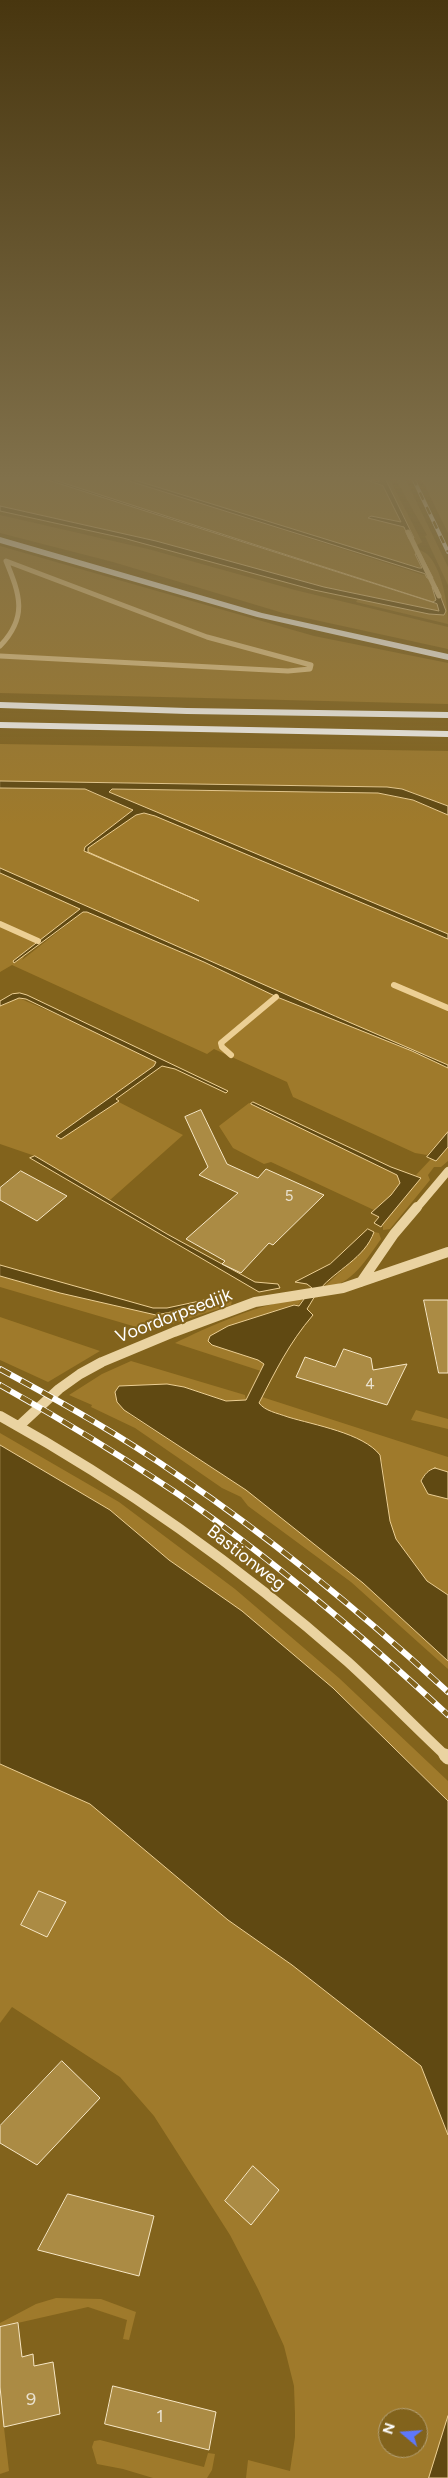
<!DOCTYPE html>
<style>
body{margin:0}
#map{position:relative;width:448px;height:2478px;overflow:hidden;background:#82631c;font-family:Figtree,sans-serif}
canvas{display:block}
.north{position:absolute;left:378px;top:2408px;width:50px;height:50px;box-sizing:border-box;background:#82631c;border:1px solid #b4a177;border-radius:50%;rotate:288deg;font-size:14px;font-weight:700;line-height:20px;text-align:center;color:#fff}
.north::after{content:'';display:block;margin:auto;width:18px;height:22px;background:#5e77fb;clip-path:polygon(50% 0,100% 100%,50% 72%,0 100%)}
</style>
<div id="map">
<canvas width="448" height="2478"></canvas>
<div class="north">N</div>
</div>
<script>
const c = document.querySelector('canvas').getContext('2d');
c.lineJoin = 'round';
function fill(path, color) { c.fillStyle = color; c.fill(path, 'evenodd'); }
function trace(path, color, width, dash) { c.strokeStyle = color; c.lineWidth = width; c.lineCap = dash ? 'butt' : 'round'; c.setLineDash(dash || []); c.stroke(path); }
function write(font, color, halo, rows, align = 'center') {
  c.font = font + ' Figtree,sans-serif'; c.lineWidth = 4; c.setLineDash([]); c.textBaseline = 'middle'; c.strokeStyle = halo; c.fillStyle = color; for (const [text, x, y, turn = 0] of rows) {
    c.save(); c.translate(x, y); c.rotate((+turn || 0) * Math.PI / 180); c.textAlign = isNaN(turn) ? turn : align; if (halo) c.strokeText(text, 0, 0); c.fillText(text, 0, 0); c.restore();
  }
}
fill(new Path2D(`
 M0 478H42L437 604 439 611 324 587 156 541 0 506Z
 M48 478H120L433 578 425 562 415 554 422 568 341 546 128 478H361L383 486 401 523 371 516 369 518 404 527 409 539 414 538 385 481V478H389L422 542 414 547C417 550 422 550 427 554 442 568 448 605 448 624L356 602 358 599 444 615 446 611 437 587 436 601 433 602Z
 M395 478H405L448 567V585L425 536 427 535Z
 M421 478H448V533Z
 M0 515 148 549 295 590 448 627V649L283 613 113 562 0 533Z
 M0 546 314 636 448 663V704L0 693Z
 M0 744 448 751V806L402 789 387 787 0 781Z
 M0 788 84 789 134 810 85 847 88 848 136 815 144 813 155 816 448 939V1065L424 1054 425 1057 448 1068V1132L427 1155 415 1153 293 1097 287 1082 214 1049 207 1054 12 965 0 972V873L80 909 27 951 22 960 83 912H87L204 962 277 997 407 1049 0 868Z
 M112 789 378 793 413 800 448 815V934L114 795 109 793Z
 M19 998 97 1032 156 1062 154 1066 111 1098 183 1135 110 1200 35 1156 0 1144V1006Z
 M249 1103 397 1175 400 1183 391 1195 374 1210 271 1162 264 1164 233 1148 219 1126Z
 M448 1147V1161L441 1167H434L428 1175 430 1180 390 1229 383 1230V1224L420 1177 416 1175 431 1159 436 1161Z
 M374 1232 379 1233 381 1239C368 1257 350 1288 324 1287L353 1260 372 1239Z
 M0 1276 60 1293 156 1315 232 1301 231 1305 150 1331 0 1287Z
 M302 1300 298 1305 295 1304 228 1326 209 1338 208 1341 212 1345 258 1360 264 1364 261 1371 175 1343C206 1328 268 1299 302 1300Z
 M0 1317 100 1351 48 1382 0 1360Z
 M131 1361 245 1395 246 1400 226 1401 184 1387 167 1384 152 1386H119L115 1392 117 1402 130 1415 246 1490 363 1583 448 1661V1669L351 1582 248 1506 241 1497 222 1488 135 1428 91 1407 92 1405 69 1395 102 1374Z
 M262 1397 448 1457V1472L435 1468 428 1494 448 1499V1595L427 1581 396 1539 390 1521 382 1462 373 1448 342 1433 269 1411 259 1406Z
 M416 1410 448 1419V1429L411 1420Z
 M0 1433 119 1502 235 1589 339 1678 448 1781V1801L333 1688 242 1611 169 1560 110 1510 0 1445Z
 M0 1764 90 1804 228 1920 292 1965 421 2066 448 2135V2416L429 2478H246L248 2460 290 2471 295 2437V2414L294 2386 284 2346 258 2289 230 2235 154 2116 120 2077 12 2007 0 2023ZM388 2418H418V2448H388Z
 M56 2298 101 2299 136 2312 129 2340 123 2339 127 2320 88 2307 0 2327V2323L36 2304Z
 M0 2393 9 2471 0 2474Z
 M100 2440 204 2467 208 2453 215 2454 212 2470 207 2478H153L123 2469 97 2464 92 2447 94 2441Z`), '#9f7a2b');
const water = new Path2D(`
 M42 478H48L433 602 436 600 432 587H437L446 611 444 615 429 614 314 590 123 538 0 511V506L156 541 324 587 439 611 437 604Z
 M120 478H128L419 568H422L415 554 420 553 433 578H427L425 574Z
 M361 478 379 482V478H385L414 538 409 539 404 527 368 518 371 516 401 522 383 486Z
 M0 781 387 787 402 789 448 806V815L413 800 378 793 112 789 109 792 448 934V939L155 816 144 813 136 815 88 848V852L199 901 84 851 85 847 133 810 85 789 0 788Z
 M0 868C149 933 298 1001 448 1065V1068L412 1051 277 997 204 962 87 912H83L14 963 13 961 80 909 0 873Z
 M20 993 27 995 228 1091 226 1093 175 1069 162 1066 116 1099 119 1101 61 1139 56 1136 154 1066 156 1062 26 999 19 998 0 1006V1001L12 994Z
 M253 1102 391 1167 421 1178 383 1224 381 1227 374 1223 379 1217 371 1213 391 1195 400 1183 397 1175 251 1104Z
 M448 1132V1147L436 1161 427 1157Z
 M35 1156 167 1234 255 1282 278 1284 280 1288 259 1292 30 1158Z
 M368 1229 374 1232C365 1258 336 1270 320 1289 315 1295 311 1303 307 1309L313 1315C289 1343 275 1372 259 1403 265 1411 277 1413 288 1417 314 1425 363 1433 380 1455L390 1521 396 1539 427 1581 448 1595V1661L363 1583 246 1490 124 1410 117 1402 115 1392 119 1386 167 1384 184 1387 226 1401 246 1400 264 1364 258 1360 212 1345 208 1341 210 1336 228 1326 294 1305 299 1306 312 1288 307 1284 295 1282 330 1264Z
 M0 1265 153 1308H167L228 1295 231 1300 156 1315 60 1293 0 1276Z
 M0 1445 110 1510 169 1560 242 1611 333 1688 448 1801V2135L421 2066 292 1965 228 1920 90 1804 0 1764Z
 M435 1468 448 1472V1499L428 1494 421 1481C425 1474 428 1470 435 1468Z
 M448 2416V2478H429Z`);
fill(water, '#604912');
trace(water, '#eccf94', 1);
trace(new Path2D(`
 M408 532 439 596
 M0 646C28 617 20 595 6 561L207 637 311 665 310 669 288 671 0 656`), '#eccf94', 5);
trace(new Path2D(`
 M0 924 38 941
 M394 985 448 1008
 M231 1055 222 1047 221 1043 276 997`), '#eccf94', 6);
const building = new Path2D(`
 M201 1110 227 1164 258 1178 266 1169 324 1195 273 1245 269 1243 241 1273 222 1264 225 1261 186 1239 238 1193 199 1175 208 1167 185 1117Z
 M21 1171 67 1196 37 1221 0 1200V1188Z
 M424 1300H448V1373H439Z
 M344 1349 371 1358 373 1370 407 1364 387 1405 296 1377 305 1357 335 1367Z
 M39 1891 66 1902 47 1937 21 1925Z
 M62 2061 100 2098 37 2165 0 2143V2126Z
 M253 2166 279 2190 251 2225 225 2201Z
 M68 2194 154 2216 139 2276 38 2250Z
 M18 2323 22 2357 33 2354 34 2366 53 2362 60 2414 4 2427 0 2387V2327Z
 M113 2386 216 2412 209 2450 105 2424Z`);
fill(building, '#ab8b44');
trace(building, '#f7e7c5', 1);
trace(new Path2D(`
 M416 1209 448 1171`), '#ead3a1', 8);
trace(new Path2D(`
 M361 1282 394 1234 417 1207
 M0 1416C125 1485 241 1568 348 1662 382 1693 413 1725 446 1756
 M19 1426 59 1389 80 1374 102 1362 174 1332 255 1302 343 1288 448 1252`), '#ead3a1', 10);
trace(new Path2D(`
 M445 1755 448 1758`), '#ead3a1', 13);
fill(new Path2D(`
 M0 537 262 613 448 654V660L257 617 0 543Z
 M0 702 187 708 448 712V718L187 714 0 708Z
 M0 722 448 731V737L0 728Z`), '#fff');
const railFar1 = new Path2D(`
 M413 478 448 552`);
const rail = new Path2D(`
 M0 1369C61 1402 122 1436 179 1476 275 1541 363 1614 448 1692
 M0 1385C61 1419 120 1455 178 1494 274 1560 362 1636 448 1715`);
trace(railFar1, '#fff', 4);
trace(rail, '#fff', 6);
trace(railFar1, '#82631c', 2.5, [8]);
trace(rail, '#82631c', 4.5, [12]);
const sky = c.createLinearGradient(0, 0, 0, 825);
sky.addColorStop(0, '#48360f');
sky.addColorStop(0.58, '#81714b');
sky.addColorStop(1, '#81714b00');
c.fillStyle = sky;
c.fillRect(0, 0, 448, 825);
write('15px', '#eae2d0', null, [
 ["5",289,1197],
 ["4",370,1385]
]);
write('18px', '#fff', '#82631c', [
 ["Voordorpsedijk",174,1316,-21],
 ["Bastionweg",246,1558,38]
]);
write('18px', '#eae2d0', null, [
 ["9",31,2400],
 ["1",160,2417]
]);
</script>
